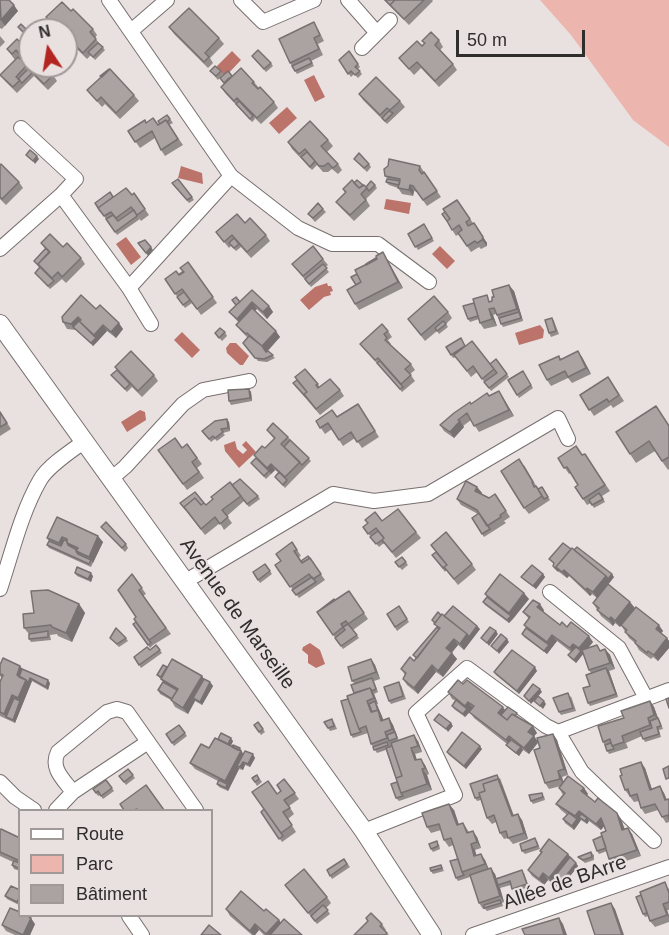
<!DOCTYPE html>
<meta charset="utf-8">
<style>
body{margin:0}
#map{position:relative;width:669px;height:935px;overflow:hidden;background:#e9e1e0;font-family:Arial,sans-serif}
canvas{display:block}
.legend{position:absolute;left:18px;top:809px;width:195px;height:108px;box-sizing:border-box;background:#e9e1e0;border:2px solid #9f9998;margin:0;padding:8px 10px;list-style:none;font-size:18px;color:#302d2d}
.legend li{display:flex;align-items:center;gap:12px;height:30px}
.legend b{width:30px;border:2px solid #9f9998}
.north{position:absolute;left:18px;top:18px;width:60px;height:60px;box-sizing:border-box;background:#e9e1e0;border:2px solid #9f9998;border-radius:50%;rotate:348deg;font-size:16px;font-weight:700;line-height:24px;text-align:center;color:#302d2d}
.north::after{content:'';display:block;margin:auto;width:21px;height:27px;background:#b42521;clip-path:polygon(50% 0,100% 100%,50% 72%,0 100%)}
.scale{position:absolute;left:456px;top:30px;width:129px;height:27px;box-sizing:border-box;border:3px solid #302d2d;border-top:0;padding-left:8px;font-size:18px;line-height:21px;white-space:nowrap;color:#302d2d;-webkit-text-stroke:4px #e9e1e0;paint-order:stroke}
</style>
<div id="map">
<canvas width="669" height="935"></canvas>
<ul class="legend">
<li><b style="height:8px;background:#fff"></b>Route</li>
<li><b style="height:16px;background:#ecb5ad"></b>Parc</li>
<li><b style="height:16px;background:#aaa3a1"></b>Bâtiment</li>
</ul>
<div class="north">N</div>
<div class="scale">50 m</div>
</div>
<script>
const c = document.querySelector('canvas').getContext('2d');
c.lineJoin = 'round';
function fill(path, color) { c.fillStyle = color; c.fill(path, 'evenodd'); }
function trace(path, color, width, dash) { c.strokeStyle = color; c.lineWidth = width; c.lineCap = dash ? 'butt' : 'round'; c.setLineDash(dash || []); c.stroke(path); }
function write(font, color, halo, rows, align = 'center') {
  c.font = font + ' Arial,sans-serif'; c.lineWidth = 4.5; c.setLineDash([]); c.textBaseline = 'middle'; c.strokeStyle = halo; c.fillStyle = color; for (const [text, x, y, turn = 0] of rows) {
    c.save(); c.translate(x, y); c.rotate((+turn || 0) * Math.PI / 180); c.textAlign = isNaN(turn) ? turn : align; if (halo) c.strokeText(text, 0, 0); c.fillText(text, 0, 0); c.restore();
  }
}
fill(new Path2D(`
 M540 0H669V147L633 120 571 35Z`), '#ecb5ad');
fill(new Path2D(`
 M232 51 241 60 225 77 216 67Z
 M314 75 325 97 315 102 304 80Z
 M287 107 297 118 279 134 269 123Z
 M181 166 202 173 203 184 178 178Z
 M386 199 411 203 409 214 384 209Z
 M126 237 141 257 131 265 116 244Z
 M440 246 455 261 447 269 432 254Z
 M327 283 328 286H331L333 291 330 292 331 295 324 297 309 310 300 300 315 287Z
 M540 325 544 330 543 338 519 345 515 333Z
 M182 332 200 350 192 358 174 340Z
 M230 343H236L249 356 243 365H240L227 353 226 348Z
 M140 410 145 412 146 420 127 432 121 422Z
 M235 441 237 449 243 454 247 450 242 445 246 441 256 452 239 468 225 451 224 445Z
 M310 643 320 650 325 664 316 668 308 663V655L302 650 303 647Z`), '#bc7369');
const minor = new Path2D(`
 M109 0 231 176 298 228 332 244H378L429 282
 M241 0 263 22 314 0
 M348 0 377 33
 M131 31 167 0
 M362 48 390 20
 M21 128 76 179 61 195
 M0 249 61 195 129 288 231 176
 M129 288 151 324
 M112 478 125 467 183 404 203 390 249 381
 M186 581 333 494 374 501 428 494 558 418 568 439
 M0 589C12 553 21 513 40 480 48 466 71 451 85 441
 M550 592 619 648 646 698
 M558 732 582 772 654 841
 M148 742 73 792C63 779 50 768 58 752L107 712 117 709 127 712 196 810
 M0 782 15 797 34 810
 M56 810 73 792
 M364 831 455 795 416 713 467 668 546 726 558 732 669 690
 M129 916 142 935
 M473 935 669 867`);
const tertiary = new Path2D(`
 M0 324 364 831 432 935`);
trace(minor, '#78706f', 16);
trace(tertiary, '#78706f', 20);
trace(minor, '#fff', 14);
trace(tertiary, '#fff', 18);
fill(new Path2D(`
 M0 0 18 11 2 29 0 28Z
 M384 0H432L433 1 409 25Z
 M71 11 93 29 97 35 95 38 105 50 95 60 91 55 87 59 73 45 69 39 71 37 66 33V30H58L46 17Z
 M169 27 219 38 224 44 210 58 213 63 208 68 174 34Z
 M318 29 324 41 318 44 323 55 311 61 314 66 297 74 290 63Z
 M0 36 5 42 0 47Z
 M17 39 53 75 57 81 48 90 34 76 17 93 5 81 0 75 15 60 7 49Z
 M439 40 443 47 440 50 453 64 457 70 439 87 421 68 414 75 399 58 422 46 424 43 422 41Z
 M349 51 360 67 358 69 362 74 358 78 354 74 351 77 339 60Z
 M252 56 271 63 273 66 266 72Z
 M210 71H221L223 74 218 80Z
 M232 76 254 82 259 88 274 102 278 108 261 124 254 117 255 119 252 122 225 93 221 87 225 83 220 78Z
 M87 90 134 95 139 101 120 119 105 104 102 107Z
 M359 94 400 101 405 107 387 124 363 100Z
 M167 115 173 123 169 125 183 145 165 156 161 150 155 138 140 148 128 131 146 123 158 125Z
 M328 140 333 146 327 152 338 164 342 170 338 174 332 169 328 172H323L317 165 312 170 292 149 288 142Z
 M354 159 369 164 371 167 367 172Z
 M0 165 19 182 23 188 6 205 0 199Z
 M420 166 441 197 427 206 417 192 414 191 413 196 402 194 398 188 389 185 386 182 388 179 385 176Z
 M354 183 366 187 375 185 377 188 366 199 370 206 354 221 341 208 336 202 345 193 343 189Z
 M174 186 192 197 194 200 189 203Z
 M134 193 149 215 141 221 138 216 140 219 117 235 95 203 113 197 132 195Z
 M457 200 473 223 487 243V246L481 249 479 247 471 252 459 234 456 236 442 214 445 212Z
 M323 209 326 212 315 222 308 214Z
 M245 223 266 235 270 241 251 258 241 247 236 251 231 246 229 248 216 232Z
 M424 224 434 241 418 250 408 234Z
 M41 243 63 247 81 258 85 264 66 283 62 279 50 289 35 273 40 268 34 261 45 249Z
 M383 252 387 259 403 288 359 310 355 304 357 274 366 265 376 258Z
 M323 259 328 265 325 267 329 272 311 287 292 264Z
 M188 262 217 303 201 315 187 295 192 303 185 308 165 279 178 274 182 271Z
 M514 291 523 321 503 327 496 314 493 315 497 326 484 329 480 323 479 319 470 322 468 319 491 301Z
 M240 302 269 306 273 312 267 319 257 309 254 311 280 337 268 351 275 358 267 362 258 361 243 343 248 338 241 331 236 325 239 323 229 312Z
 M96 309 123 329 116 338 107 331 93 346 76 330 67 329 63 322Z
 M448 312 452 318 446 324 448 327 439 334 437 331 425 341 408 319Z
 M552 318 554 321 559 334 551 337 549 333Z
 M388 331 392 337 388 340 391 344V345L411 364 415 370 410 374 415 381 402 392 365 350 360 344Z
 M225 332 227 336 222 341 215 333Z
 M466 346 490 364 496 359 509 377 491 391 477 372 471 377 456 357 453 358 446 347Z
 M559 356 561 359 582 357 591 374 572 383 568 378 551 386 547 380Z
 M115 367 154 375 158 381 142 397 132 387 127 392 111 375 117 370Z
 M305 369 320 387 340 390 344 396 320 415 295 386 297 380Z
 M523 371 533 388 519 398 508 380Z
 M608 377 624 401 613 408 611 405 594 416 580 395Z
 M249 389 251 392 252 401 231 405 229 401Z
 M499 391 514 416 479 432 471 420 463 426 464 427 454 438 444 431 440 425 471 404Z
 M358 404 379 437 362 448 355 438 343 446 332 429 325 434 316 421 337 417Z
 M656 406 669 426V469L668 470 655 451 636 463 630 454Z
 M0 412 11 429 0 436Z
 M229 422 230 431 223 433 225 435 217 441 215 439 211 442 202 431Z
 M267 430 288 437 311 461 285 488 275 477 279 473 275 470 266 479 251 463 256 458 254 455 265 448 274 439Z
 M187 444 202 464 197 468 204 478 187 490 158 450 182 448Z
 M585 454 610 491 602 496 605 502 594 508 591 503 587 505 575 487 578 485 571 473 569 474 558 458 583 455Z
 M524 465 538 489 542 487 550 500 529 514 524 508Z
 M232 485 258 496 260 499 249 507 244 501 227 516 232 523 224 530 220 523 205 535 180 503 206 505Z
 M477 487 482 493 481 494 489 498 495 494 510 517 504 521 506 523 484 537 472 518 478 514 461 505 457 499Z
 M57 517 103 542 91 567 49 548 47 545 49 541 47 538Z
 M382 521 416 532 421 538 396 558 384 543 379 547 363 527Z
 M101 527 126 544 128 548 125 552Z
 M292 542 301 556 299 557 301 561 308 556 325 580 299 598 275 565 281 561Z
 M431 545 472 564 476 570 458 585 446 570 445 572 432 555 436 552Z
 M402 557 408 565 402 570 395 562Z
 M549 559 614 577 608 585 634 608 663 631 661 633 669 641V648L658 661 653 657 651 659 639 650 635 643 629 638 621 625 620 627 615 623 613 626 601 616 593 603 597 598 592 594 590 596 569 576 567 578 555 569 553 566 554 564Z
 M265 564 272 574 260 583 258 580Z
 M75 573 93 576 91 582 77 576Z
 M132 574 146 594 143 596 171 634 153 645 150 648 133 624 136 622Z
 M543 574 545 577 536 589 524 580 521 577Z
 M349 591 368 619 353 630 359 638 343 649 317 612Z
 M485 594 529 599 509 623 485 605 483 602 487 597Z
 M79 604 85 613 72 642 58 636 57 634 50 635 51 640 31 642 29 639V634L24 628 34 613Z
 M399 606 409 622 397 631 387 614Z
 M544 610 543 612 560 625 567 627 593 642 588 648 601 650 605 649 610 655 615 669 609 671 618 697 590 706 588 703 591 673 589 670 583 654 576 663 570 658 568 655 571 652 557 641 547 654 524 637 522 634 526 628 524 625 529 619 523 612Z
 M441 615 477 626 480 629 464 650 458 645 452 653 457 659 443 677 436 672 418 694 407 685 403 679 405 675 401 669 414 661 416 659 413 655 437 627 432 620Z
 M110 638H126L128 641 119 647Z
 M156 645 162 653 141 668 134 657 150 650Z
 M371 659 375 665 380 679 374 681 378 692 374 694 378 704H377L383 720 389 718 393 725 398 740 418 741 422 752 415 754 417 760 425 765 429 774 427 775 432 790 399 801 396 798 397 782 386 750 377 753 371 744 368 733 353 738 351 735 348 699 354 693 355 684 352 681Z
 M0 665 20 666 22 669 50 683 48 690 32 681 15 723 0 716V682L2 678 0 676Z
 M167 667 202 676 204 679 210 682 213 686 202 705 195 701 188 714 175 707 171 700 160 694 158 690 163 682 157 675Z
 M537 671 519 694 496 675 494 672Z
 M463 684 505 710 519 717 518 718 537 733 534 736 538 742 553 734 557 740 568 775 562 777 563 782 584 788 588 794 587 795 595 802 617 813 621 819 625 830 632 834 641 856 614 865 609 859 607 851 599 854 597 851 602 836 606 831 604 826 601 830 589 821 587 824 581 820 574 830 565 823 563 819 567 815 561 810 556 804 563 795 559 788 561 786 549 789 545 783 540 748 538 743 529 754 523 750 519 756 509 748 506 745 507 744 474 718 470 712 465 717 454 709 452 706 456 701 452 699 448 692Z
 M401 685 406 699 391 704 389 701Z
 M571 696 576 711 561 715 559 712Z
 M650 701 654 707 658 718 660 721 663 729 659 730 661 737 645 742 642 736 626 743 628 748 609 754 603 742 624 718Z
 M258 722 265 732 261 735 254 725Z
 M324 722H334L337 729 330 731Z
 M179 725 187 736 174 746 166 734Z
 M218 739 233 741 231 746 242 751 241 752 243 754 255 758 250 767 245 765 243 770 239 769 228 791 219 787 217 784 218 781 195 769 190 763 209 748Z
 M482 749 466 769 449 755 447 752Z
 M645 768 652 789 664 793 667 800 669 799V822L666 823 658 810 645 814 641 808 639 801 634 802 625 790Z
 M128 769 135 778 126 785 119 776Z
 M257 775 262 782 257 786 252 778Z
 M500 778 514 816 522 820 528 839 513 844 508 838 504 839 500 833 496 822 492 824 487 818 481 800 477 801 475 798Z
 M284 779 299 799 289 806 294 814 288 819 296 832 282 842 261 812 264 809 277 794 281 791Z
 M106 780 114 791 103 799 100 795 98 796 93 789Z
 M544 796 545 800 533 804 531 801Z
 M454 810 459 825 463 823 469 832 477 837 481 848 475 850 476 855 485 860 489 869 495 874 496 878 524 873 529 887 514 892 511 885 500 888 504 902 502 903 503 906 487 911 485 909H483L479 903 470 877 458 881 456 878 458 859 453 845 449 847 444 840 441 830 431 833 427 827Z
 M0 830 20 838V871L14 869 12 865 13 862 0 856Z
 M537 841 540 849 525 854 522 851Z
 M439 844 440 849 433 852 431 849Z
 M540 851 568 854 578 866 560 889 548 880 544 885 532 876 528 870 541 853Z
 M591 852 594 855V860L585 863 578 857Z
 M344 859 350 867 332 879 327 870Z
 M441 865 444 871 433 874 431 871Z
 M285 885 327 897 331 903 326 908 330 914 317 924Z
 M669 888V910H667L669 915V922L655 927 650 921 648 916 645 917 643 914Z
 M20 890 19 905 7 899 5 896Z
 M226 909 264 911 279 920 281 923 302 935H264L259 930 255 935H252L230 916Z
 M366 918 382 924 386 930 385 931 389 935H354L368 921Z
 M35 924 30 935H15L6 931 2 925Z`), '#928c8a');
fill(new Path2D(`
 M14 5 18 11 5 26 1 20Z
 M26 29 28 32 25 35 23 32Z
 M37 156 39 159 35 164 33 161Z
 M410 185 414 191 413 196 409 190Z
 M474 223 487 243V246L482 240Z
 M151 247 153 250 148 256 146 253Z
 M383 252 387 259 403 288 398 282Z
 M509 285 514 291 523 321 517 309Z
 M252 302 257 309 241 325 237 319Z
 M269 306 273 312 267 319 263 312Z
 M489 309 493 315 497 326 492 319Z
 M78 317 82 323 73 327 71 324Z
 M119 323 123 329 116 338 111 332Z
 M103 325 107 331 98 341 94 335Z
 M276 331 280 337 266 352 262 346Z
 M96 338 98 341 93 346 91 343Z
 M578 351 582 357 591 374 586 368Z
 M249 389 251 392 252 401 250 398Z
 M499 391 503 397 514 416 509 410Z
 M227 419 229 422 230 431 228 428Z
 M460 421 464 427 454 438 450 432Z
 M271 464 275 470 271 474 267 468Z
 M477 487 482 493 479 497 475 491Z
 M98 536 103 542 93 563 89 557Z
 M62 537 66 543 63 549 59 543Z
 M564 570 569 576 567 578 562 572Z
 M91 573 93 576 91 582 88 579Z
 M543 574 545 577 536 589 533 586Z
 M612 574 614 577 597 598 593 592 606 576Z
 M587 588 592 594 590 596 586 590Z
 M524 593 529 599 513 619 509 613Z
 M630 602 635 608 620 627 615 621Z
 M79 604 85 613 72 642 66 633Z
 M540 604 544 610 542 614 537 607Z
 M511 616 513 619 509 623 507 620Z
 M611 617 615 623 613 626 609 619Z
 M659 625 663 631 660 635 656 629Z
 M477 626 480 629 464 650 460 644 467 634Z
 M496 631 498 634 489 646 487 643Z
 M552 635 557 641 547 654 544 651 549 645 547 642Z
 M589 636 593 642 576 663 574 660 581 651 579 648Z
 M667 638 669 641V648L658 661 654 655Z
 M454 639 458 645 450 654 446 648Z
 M507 639 509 642 499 654 497 651Z
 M573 644 578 650 574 654 570 648Z
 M605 649 610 655 615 669 610 663Z
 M452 653 457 659 443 677 438 671Z
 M371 659 375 665 380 679 376 672Z
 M432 665 436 672 418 694 414 688Z
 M20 666 25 672 22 680 17 675Z
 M535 667 537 671 519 694 517 691Z
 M606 668 609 671 618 697 616 694Z
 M202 676 206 682 193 698 195 701 188 714 183 708Z
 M30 678 32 681 30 686 15 723 13 720 20 701 18 698 26 680Z
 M48 680 50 683 48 690 46 687Z
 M210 682 213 686 202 705 200 702Z
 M370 688 374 694 378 704 374 698Z
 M540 689 542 692 531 704 529 701Z
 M12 695 17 702 6 717 4 714Z
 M375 701 382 716 386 727 381 721Z
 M544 701 546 704 543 709 540 706Z
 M650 701 654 707 659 721 654 715Z
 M468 702 473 708 469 712 465 706Z
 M503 707 507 713 503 718 498 713Z
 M467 709 469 712 465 717 463 714Z
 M389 718 393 725 399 741 392 729Z
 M451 723 453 726 448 732 446 729Z
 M533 726 537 733 532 738 528 732Z
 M553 734 557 740 568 775 564 769Z
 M414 735 418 741 422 752 418 746Z
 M509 736 513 743 510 746 506 740Z
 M534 736 538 742 529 754 524 748Z
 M231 738 233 741 229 749 227 746Z
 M480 746 482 749 466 769 464 766Z
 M521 747 523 750 519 756 516 753Z
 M240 748 245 757 243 762 245 765 243 770 240 767 237 766 239 769 230 787 225 781Z
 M411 748 415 754 419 767 415 760Z
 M253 754 255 758 250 767 248 764Z
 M421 759 425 765 429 774 425 768Z
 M641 762 645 768 654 796 650 790Z
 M422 769 427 775 432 790 427 784Z
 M558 771 562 777 564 785 560 779Z
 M498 779 502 785 516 822 512 816Z
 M227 784 230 787 228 791 226 788Z
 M660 786 664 793 669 806 665 800Z
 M584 788 588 794 585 797 581 791Z
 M449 804 454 810 461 831 457 825Z
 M579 811 583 817H579L581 820 574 830 572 826 577 819 575 816Z
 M617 813 621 819 627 836 622 830Z
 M518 814 522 820 528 839 524 833Z
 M587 818 589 821 587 824 585 821Z
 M601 818 606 824 601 830 596 824Z
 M628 828 632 834 641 856 637 850Z
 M473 831 477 837 481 848 477 842Z
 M471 844 475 850 478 862 474 856Z
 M481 854 485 860 489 871 485 864Z
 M568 854 572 860 551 881 549 878Z
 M576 863 578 866 560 889 558 886Z
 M491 868 495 874 499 885H498L500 888 504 902 500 896Z
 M543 873 548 880 544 885 539 879Z
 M611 903 615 909 624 935H622Z
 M663 904 667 910 669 918 667 915Z
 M31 918 35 924 30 935H23Z
 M559 918 563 924 567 935H564Z
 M279 920 283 926 276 935H267L266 934Z
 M255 924 259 930 255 935H253L250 931Z`), '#777271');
const building = new Path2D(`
 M0 0H9L14 5 1 20Z
 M385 0H395L390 5 393 8Z
 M395 0H424L404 19 390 5Z
 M62 2 71 11 73 9 93 29 90 32 96 39 83 53 69 39 71 36 66 30 58 23 56 26 46 17Z
 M189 8 219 38 205 53 209 57 204 62 169 27Z
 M314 22 320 35 314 38 319 49 290 63 279 39Z
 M21 24 26 29 23 32 18 27Z
 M431 32 439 40 435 45 453 64 435 81 417 62 409 69 399 58 417 41 422 46 425 43 422 41Z
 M17 39 30 52V66H44L53 75 44 84 26 66 16 77 20 80 13 87 0 75 18 57 20 59 22 57 16 50 12 54 7 49Z
 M98 43 103 47 93 57 88 52Z
 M258 50 271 63 264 69 252 56Z
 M349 51 358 64 355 67 360 71 355 75 351 71 348 74 339 60Z
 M309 58 312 63 295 71 292 66Z
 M215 66 221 71 216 76 210 71Z
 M241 68 254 82 252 83 258 89 260 87 274 102 257 118 237 98 234 101 221 87Z
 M28 69 32 73 22 83 18 79Z
 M109 69V70L102 77 100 76Z
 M110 69 134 95 116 113 101 97 97 101 87 90Z
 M228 71 232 76 230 78H229L224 83 220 78Z
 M376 77 400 101 390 110 387 108 380 115 359 94Z
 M239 101 253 116 250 119 236 104Z
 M389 111 393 113 385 121 382 118Z
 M167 115 170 119 167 122 166 120 160 124 158 121Z
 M153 118 158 125 166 120 178 139 161 150 152 131 135 142 128 131 145 120 146 123Z
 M310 121 328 140 321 146 338 164 333 168 328 163 324 166H319L305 149 299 154 288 142Z
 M30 150 37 156 33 161 26 155Z
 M307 152 315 161 310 167 301 157Z
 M359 153 369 164 364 168 354 159Z
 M389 159 420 166 419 170 422 174 424 172 437 191 423 200 413 186 410 185 409 190 398 188 400 179 385 176 384 169 388 166Z
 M1 164 19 182 2 199 0 197V165Z
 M178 179 192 197 187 200 172 183Z
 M387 179 400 181 399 185 386 182Z
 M352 180 359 188 364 185 367 188 361 194 366 200 350 215 336 202 346 192 343 189Z
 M357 180 363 185 359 188 354 183Z
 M371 181 375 185 369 191 366 187Z
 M126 188 132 195 134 193 145 209 137 215 131 207 116 218 111 212 104 216 98 208Z
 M110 192 113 197 98 208 100 211 95 203Z
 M457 200 470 219 466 222 468 226 474 223 483 237 482 240 477 243 475 241 467 246 458 233 462 230 459 225 452 230 447 221 450 219 443 209Z
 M318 203 323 209 313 218 308 214Z
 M134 210 137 216 115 232 106 219 113 215 118 221Z
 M445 212 450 219 447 221 442 214Z
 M237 214 245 223 250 218 266 235 247 252 232 235 224 242 216 232Z
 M424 224 432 238 415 247 408 234Z
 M50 234 63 247 67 243 81 258 62 277 58 272 52 278 38 264 50 252 41 243Z
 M234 238 239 244 234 248 229 243Z
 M145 240 151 247 146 253 138 243Z
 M313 246 323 259 303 276 292 264Z
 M46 248 49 252 38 264 40 267 34 261Z
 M383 252 398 282 355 304 347 290 361 282 355 270 377 259 376 256Z
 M376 258 377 259 366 265V264Z
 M188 262 213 297 197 309 182 289 175 294 165 279 176 271 179 275 184 272 180 268Z
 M323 264 327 268 309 284 305 279Z
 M40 267 54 281 48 286 35 273Z
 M357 274 361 282 356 285 351 277Z
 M509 285 517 309 497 315 494 308 489 309 492 319 480 323 473 299 487 295 489 302 492 301V297H494L492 290Z
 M252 290 269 306 263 312 252 302 237 319 229 312Z
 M184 292 190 300 183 305 177 297Z
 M81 295 96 309 100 305 119 323 111 332 103 325 94 335 79 321 81 320 78 317 71 324 63 322 62 317Z
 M434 296 448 312 421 335 408 319Z
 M236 297 240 302 236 305 232 300Z
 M474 303 478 316 468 319 463 306Z
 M252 308 276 331 262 346 247 333 246 334 236 325Z
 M519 312 521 318 501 324 499 318Z
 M552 318 556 331 549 333 545 320Z
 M80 320 79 321 96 338 91 343 73 327Z
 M443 321 446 324 437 331 435 328Z
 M382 324 388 331 384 334 387 338 385 340 411 364 405 369 411 375 401 384 378 358 375 360 360 344Z
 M220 328 225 332 219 338 215 333Z
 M249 336 262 346 266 352 268 351 273 355 264 359 255 358 243 343Z
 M461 338 465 346 451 355 446 347Z
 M472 341 494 369 482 379 473 366 467 371 454 355Z
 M131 351 154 375 138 391 115 367Z
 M578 351 586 368 568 377 565 371 547 380 539 365 559 356 560 360Z
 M496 359 507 374 489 388 484 382 497 373 490 364Z
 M380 361 403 387 400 389 377 363Z
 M305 369 318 384 316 385 318 388 330 379 340 390 316 409 304 394 307 392 295 377Z
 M117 370 130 384 125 389 111 375Z
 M523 371 531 385 517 395 508 380Z
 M608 377 619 395 609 402 607 399 589 410 580 395Z
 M297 380 307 392 304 394 306 397 293 383Z
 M249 389 250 398 229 401 228 390Z
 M499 391 509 410 474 426 467 413 458 420 460 421 450 432 440 425 454 413 470 402 471 404 487 393 489 396Z
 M358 404 375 431 357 442 351 432 339 440 328 423 320 428 316 421 332 410 337 417Z
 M656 406 669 426V457L662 461 649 441 630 454 616 432Z
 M0 412 7 423 0 427Z
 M227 419 228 428 221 429 223 432 215 438 213 436 209 439 202 431 215 421Z
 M273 423 288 437 281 444 300 462 285 477 271 464 267 468 254 455 262 446 265 448 275 438 267 430Z
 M175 438 182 448 187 444 197 458 192 462 199 472 183 484 158 450Z
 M290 440 309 458 302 465 284 447Z
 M576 446 582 455 585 454 605 485 583 499 575 487 578 485 567 467 564 468 558 458Z
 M256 458 269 471 264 476 251 463Z
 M519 459 533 482H532L534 487 536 486 542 496 524 508 501 471Z
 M279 472 287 480 283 485 275 477Z
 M240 479 258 496 247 504 232 485Z
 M466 481 477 487 475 491 489 498 495 494 506 511 500 515 501 517 487 526 477 510 457 499Z
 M230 482 241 496 222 510 228 517 220 524 215 517 201 529 184 507 195 498 201 505 204 503 206 505 213 499 211 497Z
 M542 487 548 497 544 499 538 489Z
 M195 492 204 503 201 505 195 498 184 507 186 510 180 503Z
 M599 493 603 499 592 505 589 500Z
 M398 509 416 532 392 552 382 540 384 538 376 528 368 534 363 527 368 523 365 520 375 512 382 521Z
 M479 513 490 529 482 534 472 518Z
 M57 517 98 536 89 557 76 551 78 548 67 543V539L62 537 59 543 47 538Z
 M106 522 126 544 122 548 101 527Z
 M378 531 384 538 382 540 384 543 382 540 376 544 370 537Z
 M446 532 472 564 454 579 444 567 447 565 431 545Z
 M64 540 67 541 68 545 77 550 76 551 78 554 91 560 89 564 47 545 49 541 61 546Z
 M292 542 297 550 294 551 302 563 310 558 321 574 313 579 309 574 290 587 275 565 281 561 276 554Z
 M563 543 571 549 556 567 558 571 553 566 554 563 549 559Z
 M577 547 612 574 608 579 606 576 574 550Z
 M572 548 606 576 593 592 587 588 586 590 564 570 562 572 556 567Z
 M436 552 447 565 444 567 446 570 444 567 443 568 432 555Z
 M308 556 312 561 310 558 302 563 301 561Z
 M402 557 406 562 399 567 395 562Z
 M265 564 270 571 258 580 253 572Z
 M532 565 543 574 533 586 521 577Z
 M77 567 91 573 88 579 75 573Z
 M132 574 142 588 139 590 166 628 149 640 134 619 136 617 118 590Z
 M500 574 524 593 509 613 485 594Z
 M312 577 316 582 296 595 292 590Z
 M608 584 630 602 615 621 611 617 609 619 597 610 599 608 593 603Z
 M48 590 79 604 66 633 52 627 51 625 24 628 23 614 34 613 31 591Z
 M349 591 364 613 348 624 346 621 341 624 343 627 333 635 317 612Z
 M487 597 511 616 507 620 483 602Z
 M334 599 335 600 317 612Z
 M533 600 540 604 537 607 560 625 562 622 567 627 571 622 589 636 579 648 573 644 570 648 552 635 547 642 524 625 530 617 523 612Z
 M399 606 407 619 395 627 387 614Z
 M453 606 477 626 469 637 467 634 444 616Z
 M636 607 659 625 656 629 667 638 654 655 648 651 647 653 635 643 636 641 625 632 627 630 621 625Z
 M438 612 441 615 435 623 432 620Z
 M442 614 467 634 460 644 454 639 446 648 452 653 438 671 432 665 414 688 403 679 406 673 401 669 410 657 414 661 440 628 434 624Z
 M136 622 151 643 148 645 133 624Z
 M348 624 357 635 341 646 335 638 345 630 343 627Z
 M437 627 439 629 417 658 413 655Z
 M490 627 496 631 487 643 481 638Z
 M116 628 126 638 117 644 110 638Z
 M526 628 549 645 544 651 522 634Z
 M48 631V637L29 639V634Z
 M501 634 507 639 497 651 491 646Z
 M156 645 160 650 139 665 134 657 147 647 150 650Z
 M597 645 600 651 605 649 610 663 589 670 582 650Z
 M576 647 581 651 574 660 568 655Z
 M512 650 535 667 517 691 494 672Z
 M3 658 20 666 17 675 26 680 18 698 12 695 4 714 0 712V682L3 675 0 674V665Z
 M172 659 202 676 183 708 171 700 178 689 161 679Z
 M371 659 376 672 352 681 348 667Z
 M163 665 167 667 161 677 157 675Z
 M606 668 616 694 588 703 583 688 590 686 586 675Z
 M22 669 48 680 46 687 30 678 28 683 26 680 19 677Z
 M372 678 376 689 372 691 370 688 354 693 351 685Z
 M204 679 210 682 200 702 193 698Z
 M458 680 463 684 467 680 503 707 498 713 507 720 512 714 533 726 528 732 534 736 524 748 509 736 506 740 469 712 474 706 468 702 465 706 448 692Z
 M163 682 177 690 172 699 158 690Z
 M399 682 403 696 389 701 384 687Z
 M533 684 540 689 529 701 524 696Z
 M370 688 374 698 367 701 371 712 378 710 381 721 389 718 392 729 385 732 387 738 371 744 366 726 359 729 347 696Z
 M568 693 573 708 559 712 553 698Z
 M538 696 544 701 540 706 534 701Z
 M14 698 20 701 13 720 6 717Z
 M669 698V708L666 699Z
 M348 699 359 729 361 732 351 735 341 701Z
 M456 700 467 709 463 714 452 706Z
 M375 701 378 711V710L372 712 369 704Z
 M650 701 654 715 648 718 650 725 622 736 624 742 612 746 610 739 603 742 598 726 624 718 621 711Z
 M508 707 517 713 515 716 512 714 507 720 501 715Z
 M439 714 451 723 446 729 434 720Z
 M658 718 661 726 657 727 659 734 643 739 640 732 652 728 650 721Z
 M332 719 334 726 328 728 324 722Z
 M258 722 263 729 259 732 254 725Z
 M179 725 185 733 172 743 166 734Z
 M395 732 397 738 389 741 387 735Z
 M462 732 480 746 464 766 447 752Z
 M221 733 231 738 228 744 218 739Z
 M553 734 564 769 558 771 560 779 545 783 534 750 540 748 537 738Z
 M414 735 418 746 411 748 415 760 421 759 425 768 422 769 427 784 401 793 396 778 402 776 391 743Z
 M215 738 241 751 225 781 190 763 201 744 209 748Z
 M511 740 521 747 516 753 506 745Z
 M387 742 388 745 374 750 373 747Z
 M611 743 614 749 607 751 605 745Z
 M233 745 240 748 238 750 232 747Z
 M392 746 402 776 396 778 386 748Z
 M245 751 253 754 248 764 243 762 240 767 237 766Z
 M641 762 650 790 660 786 665 800 669 799V819L668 815 662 817 655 804 641 808 637 794 630 796 628 789 625 790 620 776 622 775 620 769Z
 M669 766V778L666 779 663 769Z
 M128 769 133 775 124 782 119 776Z
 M257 775 259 779 255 782 252 778Z
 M497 775 500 782 498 779 483 784 485 791 479 793 480 797 475 798 470 784Z
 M568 776 584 788 581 791 590 798 595 802 598 798 617 813 622 830 628 828 637 850 609 859 601 833 606 831 601 818 596 824 579 811 575 816 556 804 565 793 559 788Z
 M284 779 295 793 284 800 290 808 283 812 292 825 281 833 252 792 268 781 277 794 281 791 277 785Z
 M498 779 512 816 518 814 524 833 508 838 506 831 500 833 494 815 487 818 479 793 485 791 483 784Z
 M106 780 112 788 101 796 98 791 96 793 93 789Z
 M219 780 227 784 226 788 217 784Z
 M397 782 401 793 403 796 396 798 391 784Z
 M146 785 164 810H138L137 809 134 810H124L120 804Z
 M542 793 543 797 531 801 529 795Z
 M449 804 457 825 463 823 467 833 473 831 477 842 471 844 474 856 481 854 485 864 462 872 451 838 444 840 439 824 427 827 422 813Z
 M264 809 283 836 279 839 261 812Z
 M569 813 577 819 572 826 563 819Z
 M581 814 587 818 585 821 579 817Z
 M1 829 20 838V861L0 852V830Z
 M602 836 606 848 597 851 593 840Z
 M535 838 538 846 522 851 520 844Z
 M549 839 568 854 549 878 543 873 539 879 528 870 542 852 540 851Z
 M437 841 438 846 431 849 429 844Z
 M591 852 592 857 583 860 578 857Z
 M570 857 576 863 558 886 551 881Z
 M344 859 347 864 330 876 327 870Z
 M458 859 462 872 464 875 456 878 450 861Z
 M14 861 20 863V869L12 865Z
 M441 865 442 868 431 871 430 868Z
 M491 868 500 896 479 903 470 875Z
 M304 869 327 897 308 913 285 885Z
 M522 870 527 884 512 889 510 881 498 885 496 879Z
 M665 882 669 893V902L663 904 667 915 650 921 640 892Z
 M11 886 20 890V896L17 902 5 896Z
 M241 891 264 911 266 909 279 920 266 934 255 924 250 931 226 909Z
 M641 895 647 913 643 914 636 897Z
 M500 900 501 903 484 908V905Z
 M611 903 622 935H595L587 911Z
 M323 905 328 910 315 921 311 916Z
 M10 908 20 912V915H26L31 918 23 935 2 925Z
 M371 913 382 924 380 926 387 933 385 935H354L368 921 366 918Z
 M559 918 564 935H525L522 929Z
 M284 919 302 935H270Z
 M209 925 221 935H201Z`);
fill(building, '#aaa3a1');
trace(building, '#777271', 1.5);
write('20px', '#302d2d', '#e9e1e0', [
 ["Avenue de Marseille",237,614,54],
 ["Allée de BArre",565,883,-19]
]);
</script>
